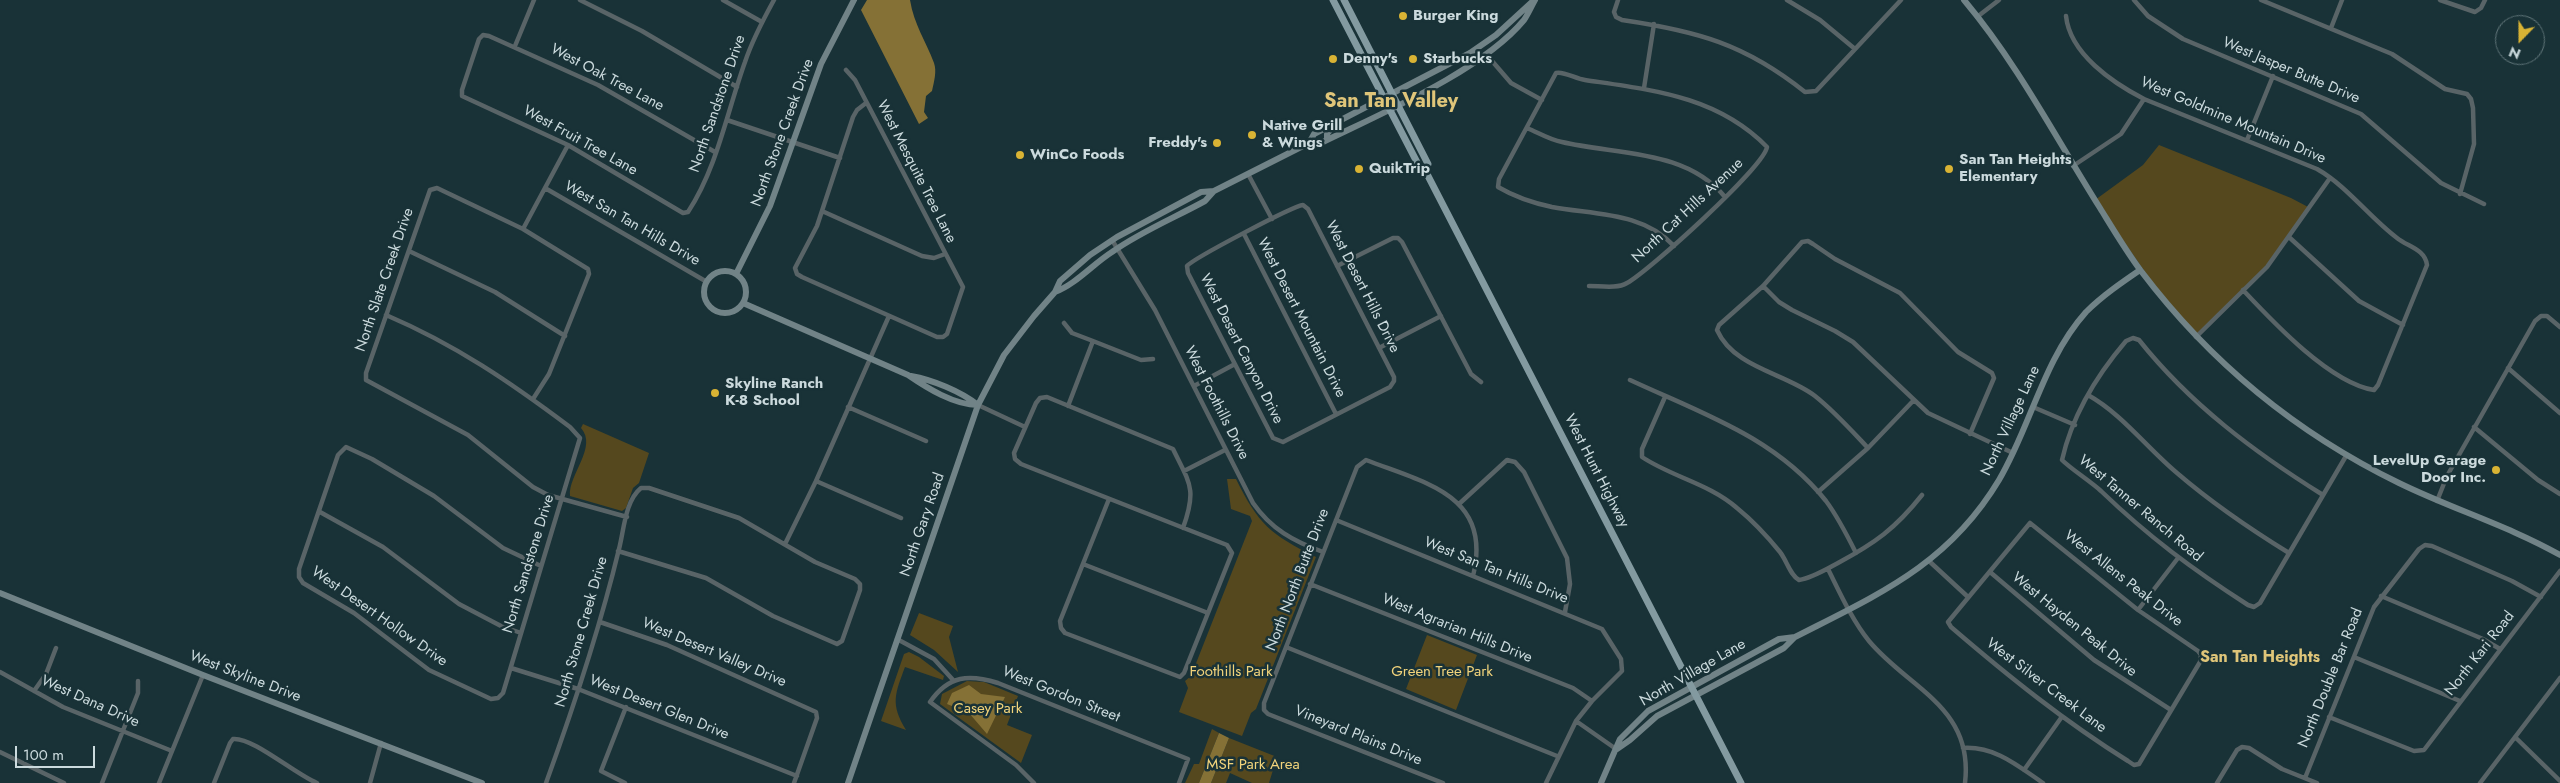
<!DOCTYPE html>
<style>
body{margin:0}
#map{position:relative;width:2560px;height:783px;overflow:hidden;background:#193237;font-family:Jost,sans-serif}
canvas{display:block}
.north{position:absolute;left:2495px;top:15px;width:50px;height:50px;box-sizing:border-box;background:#193237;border:1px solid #607579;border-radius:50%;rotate:202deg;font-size:14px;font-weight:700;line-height:20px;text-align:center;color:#cbdadd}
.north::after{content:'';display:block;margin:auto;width:18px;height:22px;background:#d9b334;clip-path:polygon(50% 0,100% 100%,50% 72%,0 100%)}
.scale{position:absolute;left:15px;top:746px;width:80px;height:22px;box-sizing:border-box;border:2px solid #cbdadd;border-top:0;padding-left:6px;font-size:15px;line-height:18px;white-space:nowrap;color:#cbdadd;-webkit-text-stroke:4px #193237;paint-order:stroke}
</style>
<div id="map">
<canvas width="2560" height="783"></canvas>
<div class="north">N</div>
<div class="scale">100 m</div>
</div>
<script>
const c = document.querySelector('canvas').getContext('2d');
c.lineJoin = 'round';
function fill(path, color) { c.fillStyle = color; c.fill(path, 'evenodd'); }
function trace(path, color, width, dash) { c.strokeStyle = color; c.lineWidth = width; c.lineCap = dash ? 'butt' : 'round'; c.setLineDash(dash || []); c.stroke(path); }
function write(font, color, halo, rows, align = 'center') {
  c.font = font + ' Jost,sans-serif'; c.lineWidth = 5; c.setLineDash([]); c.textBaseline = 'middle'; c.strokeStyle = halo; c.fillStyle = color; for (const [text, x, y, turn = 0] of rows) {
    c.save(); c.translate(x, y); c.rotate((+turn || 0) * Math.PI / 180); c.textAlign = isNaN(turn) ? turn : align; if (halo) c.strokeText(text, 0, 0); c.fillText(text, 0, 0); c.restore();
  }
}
fill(new Path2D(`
 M2159 145 2291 198 2310 208 2276 256 2196 337 2168 305 2095 200 2143 165Z
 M583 424 649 453 639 483 633 488 626 508 622 511 570 496C568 475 598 447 581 428Z
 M1227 479H1236C1258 524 1271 535 1316 557L1256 709 1251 713 1242 736 1179 712 1188 688 1185 681 1191 676 1252 521 1250 516 1231 509Z
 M919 613 953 626 949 637 958 672 934 650 910 635Z
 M1427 635 1477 655 1456 710 1406 689Z
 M909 652 919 657 944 676 943 680 905 667C895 694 890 704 906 730L881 721 904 654Z
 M967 681 984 682 1018 696 1007 725 1032 735 1021 763 940 704 942 694Z
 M1212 729 1219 733 1199 783H1185L1194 764H1199Z
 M1229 738 1277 757 1269 783H1252L1230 773 1226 783H1211Z`), '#55481e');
fill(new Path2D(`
 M867 0H910C914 25 926 41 934 63 937 71 934 82 932 91L926 96 924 112 928 118 919 124 861 10Z
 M969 685 981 694 1005 697 987 734 969 713 947 704 952 693Z
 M1219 733 1229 738 1211 783H1199Z`), '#857136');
trace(new Path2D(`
 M580 0 642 31 737 87
 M723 0 762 22
 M1618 0 1614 12 1616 17 1622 20C1697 31 1745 44 1805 92L1816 91 1901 0
 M1787 0 1820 20 1855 49
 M2134 0 2148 16 2183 39 2361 114 2441 183 2484 204
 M2261 0 2392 54 2445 89 2467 94 2471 99 2473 108 2474 144 2460 194
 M2440 0 2475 12 2481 8 2485 0
 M2066 16C2070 54 2113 83 2144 99L2317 169C2347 186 2369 217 2397 238 2408 247 2425 249 2427 265L2378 385 2374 390C2330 383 2273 322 2243 290
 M1977 17 1999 0
 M2331 28 2342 0
 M515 46 534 0
 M1486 54 1511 83 1542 100
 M846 70 855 80 963 287 947 334 943 337H937L802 277 797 274 795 268 817 226 853 117 857 110 866 103
 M1644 88 1654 24
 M727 120 840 158
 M1527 128C1539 133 1550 140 1562 142 1617 155 1686 149 1725 197
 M2247 140 2273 76
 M715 152 598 85 489 36 483 35 479 39 462 90V96L568 145 683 213 688 212C717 168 727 112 745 62 752 41 763 20 774 0
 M2073 166 2121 134 2144 99
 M1248 174 1272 219
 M545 188 707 282
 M1303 205 1308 209 1394 377V381L1390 387 1283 442 1273 438 1188 273 1187 266C1194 258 1293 206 1303 205Z
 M822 211 922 256 934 258 945 254
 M523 229 568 145
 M1244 234 1336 414
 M2290 238 2359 301 2403 325
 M1112 240 1155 310 1253 503C1271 529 1293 541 1323 552
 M409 251 495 292 565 336
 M1337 266 1393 238H1398L1402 242 1471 374 1481 382
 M1589 286C1601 286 1617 289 1627 283 1649 271 1764 167 1767 147 1717 96 1652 90 1585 80 1576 79 1564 71 1556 73L1499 179 1498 187C1515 197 1533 203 1552 207 1595 215 1643 212 1674 246
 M1763 286 1779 302 1792 310 1835 331 1853 342 1928 413 2013 453
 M386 315C456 345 510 382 570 427L580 438 503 693 498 698 491 699 429 670 354 613 303 583 299 577V569L338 455 346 447 372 459 434 496 503 548 541 566
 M1064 323 1072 333 1093 341 1141 360 1153 359
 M2196 337 2267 267 2330 178
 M1379 348 1441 316
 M2508 368 2560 413
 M1630 380C1701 413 1775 437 1826 501 1838 517 1847 535 1856 553
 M1194 386 1235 364
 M2088 395C2122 414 2147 448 2177 473 2212 503 2250 529 2289 553
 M1665 397 1642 449V457C1672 477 1710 484 1737 508 1753 521 1767 536 1780 552 1787 561 1790 575 1799 580 1812 578 1825 570 1838 563 1875 543 1895 529 1922 495
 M533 399 549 374 589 274 588 269 523 229 437 188 430 190 366 373V380L468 435 533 487 548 495 627 517
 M978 405 1025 427
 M1068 406 1093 341
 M848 407 926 441
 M2033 407 2075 425
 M2474 427 2538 480 2560 494
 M1868 448C1851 430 1834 411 1815 396 1785 373 1734 368 1717 330L1719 325 1763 286 1802 242 1808 241 1813 244 1835 259 1900 293 1958 352 1992 373 1994 378 1970 434
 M1184 471 1225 450
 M816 481 901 518
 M1818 492 1868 448 1913 401
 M2323 495C2254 452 2190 404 2139 340L2133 338 2126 341C2097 375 2072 416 2062 460 2071 469 2090 481 2101 491 2149 537 2192 569 2248 605L2254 607 2260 603 2346 456
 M1109 499 1060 621 1061 628 1065 633 1180 677 1184 673 1232 553 1227 545 1021 464 1015 459 1014 453 1036 403 1040 398 1047 397 1173 449C1190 484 1197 489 1183 528
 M2437 501 2447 476 2535 321 2541 316H2547L2560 327
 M1459 504 1507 460 1515 462 1524 472 1567 558 1570 584 1565 612
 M320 512 383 547 459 604 501 626 521 633
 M1336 520 1602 629 1621 659 1622 671 1592 701 1576 721 1546 783
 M2030 523 2138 610 2198 651 2201 655 2200 662 2139 764 2134 765 2128 761C2064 721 2008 676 1951 627L1948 622Z
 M785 544 816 481 889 316
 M1929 561 1968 597
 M1083 564 1208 613
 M1828 569C1840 593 1852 620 1869 641 1909 689 1974 707 1965 783
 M1990 572 2094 660 2171 710
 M1310 584 1573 688 1592 701
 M2381 596 2483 639 2500 649
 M2138 610 2178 558
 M600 622 667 645 816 712 817 718 794 783
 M897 639 934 659 954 681
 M1286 647 1557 756
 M2354 657 2460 701
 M511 668 578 689 797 776
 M0 672 63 707 172 751
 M34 691 46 674 56 648
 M2329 717 2414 751 2424 750 2560 571
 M1576 721 1616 749
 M2515 737 2560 781
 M1963 748C1995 746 2018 766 2043 783
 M0 752 64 783
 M2024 770 2061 718
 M2305 778 2374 607 2419 549 2425 545 2432 546 2512 581 2541 597
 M102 783 138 693V681
 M159 783 203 675
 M214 783 230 743 233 739C253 737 296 775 317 783
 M370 783 381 743
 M546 783C574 706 600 628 619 549 624 530 625 501 641 488H649L739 518 815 562 855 579 860 584V590L842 641 837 644 773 616 706 578 618 551
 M625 783 601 771 626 707
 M1034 783 1016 765 930 702C949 675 969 674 998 683L1188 759 1179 783
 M1443 783 1268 714 1264 710V703L1357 467 1366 460C1425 483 1493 495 1473 576
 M2217 783 2237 750 2242 747 2249 748 2282 769 2317 783
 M2480 783 2560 678`), '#596467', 4.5);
trace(new Path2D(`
 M1964 0C2017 63 2056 138 2100 208 2113 229 2126 251 2141 271 2210 362 2296 433 2399 483 2452 509 2509 526 2560 555
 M1327 140V134L1335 124
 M1309 143 1314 134 1470 53 1496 35 1533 1
 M704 292a21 21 0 1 1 42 0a21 21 0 1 1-42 0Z
 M736 274 770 206 821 64 854 0
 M1055 292C1076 284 1093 264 1112 252 1140 232 1174 218 1205 201L1214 191
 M743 303 908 375C927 388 954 405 978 405
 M911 376C933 380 960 391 978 405
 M0 593 203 675 482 783
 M1617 749 1630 740 1657 716 1784 648 1795 637C1879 594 1948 565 1999 480 2031 426 2043 360 2086 312 2102 296 2121 283 2140 270
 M848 783 978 405 1004 355 1034 316 1055 292 1060 281 1090 255 1117 237 1201 192 1214 191 1309 143H1321C1380 114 1482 71 1524 20 1528 14 1531 7 1535 0
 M1601 783 1620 739 1648 711 1779 639 1795 637`), '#718387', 6);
trace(new Path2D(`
 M1333 0 1420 168 1426 172 1741 783
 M1344 0 1428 164 1426 172`), '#839aa0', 7);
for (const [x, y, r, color] of [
 [1403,16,5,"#d9b334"],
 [1333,59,5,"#d9b334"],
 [1413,59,5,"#d9b334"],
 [1252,135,5,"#d9b334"],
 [1217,143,5,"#d9b334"],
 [1020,155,5,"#d9b334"],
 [1359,169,5,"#d9b334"],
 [1949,169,5,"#d9b334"],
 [715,393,5,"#d9b334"],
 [2496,470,5,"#d9b334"]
]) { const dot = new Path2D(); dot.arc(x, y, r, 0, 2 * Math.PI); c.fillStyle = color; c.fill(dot); trace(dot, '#193237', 2); }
write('bold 15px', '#cbdadd', '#193237', [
 ["Burger King",1413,16],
 ["Denny's",1343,59],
 ["Starbucks",1423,59],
 ["Native Grill",1262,126],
 ["& Wings",1262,143],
 ["Freddy's",1207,143,"right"],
 ["WinCo Foods",1030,155],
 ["San Tan Heights",1959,160],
 ["Elementary",1959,177],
 ["QuikTrip",1369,169],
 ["Skyline Ranch",725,384],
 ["K-8 School",725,401],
 ["LevelUp Garage",2486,461,"right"],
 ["Door Inc.",2486,478,"right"]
], 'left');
write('15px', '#cbdadd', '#193237', [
 ["West Jasper Butte Drive",2291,71,23],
 ["West Oak Tree Lane",607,78,28],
 ["North Sandstone Drive",718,104,-71],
 ["West Goldmine Mountain Drive",2233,121,23],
 ["North Stone Creek Drive",783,133,-70],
 ["West Fruit Tree Lane",580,141,29],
 ["West Mesquite Tree Lane",916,172,63],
 ["North Cat Hills Avenue",1688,211,-43],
 ["West San Tan Hills Drive",632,224,30],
 ["North Slate Creek Drive",385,280,-71],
 ["West Desert Hills Drive",1362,287,63],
 ["West Desert Mountain Drive",1301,318,63],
 ["West Desert Canyon Drive",1241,349,63],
 ["West Foothills Drive",1216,403,63],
 ["North Village Lane",2011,421,-65],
 ["West Hunt Highway",1596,471,63],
 ["West Tanner Ranch Road",2140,509,40],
 ["North Gary Road",923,525,-71],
 ["North Sandstone Drive",529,564,-73],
 ["West San Tan Hills Drive",1496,571,22],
 ["West Allens Peak Drive",2123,579,38],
 ["North North Butte Drive",1298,580,-69],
 ["West Desert Hollow Drive",379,617,35],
 ["West Hayden Peak Drive",2074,625,39],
 ["West Agrarian Hills Drive",1457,629,22],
 ["North Stone Creek Drive",582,632,-74],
 ["West Desert Valley Drive",714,653,23],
 ["North Kari Road",2480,654,-52],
 ["North Village Lane",1693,673,-30],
 ["West Skyline Drive",245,677,21],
 ["North Double Bar Road",2331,678,-68],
 ["West Silver Creek Lane",2046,686,37],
 ["West Gordon Street",1061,695,22],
 ["West Dana Drive",90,702,24],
 ["West Desert Glen Drive",659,708,22],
 ["Vineyard Plains Drive",1358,736,22]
]);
write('15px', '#f1d37b', '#193237', [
 ["Foothills Park",1231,672],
 ["Green Tree Park",1442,672],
 ["Casey Park",988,709],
 ["MSF Park Area",1253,765]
]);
write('bold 16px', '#dfc579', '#193237', [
 ["San Tan Heights",2260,658]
]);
write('bold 20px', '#dfc579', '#193237', [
 ["San Tan Valley",1391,102]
]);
</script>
